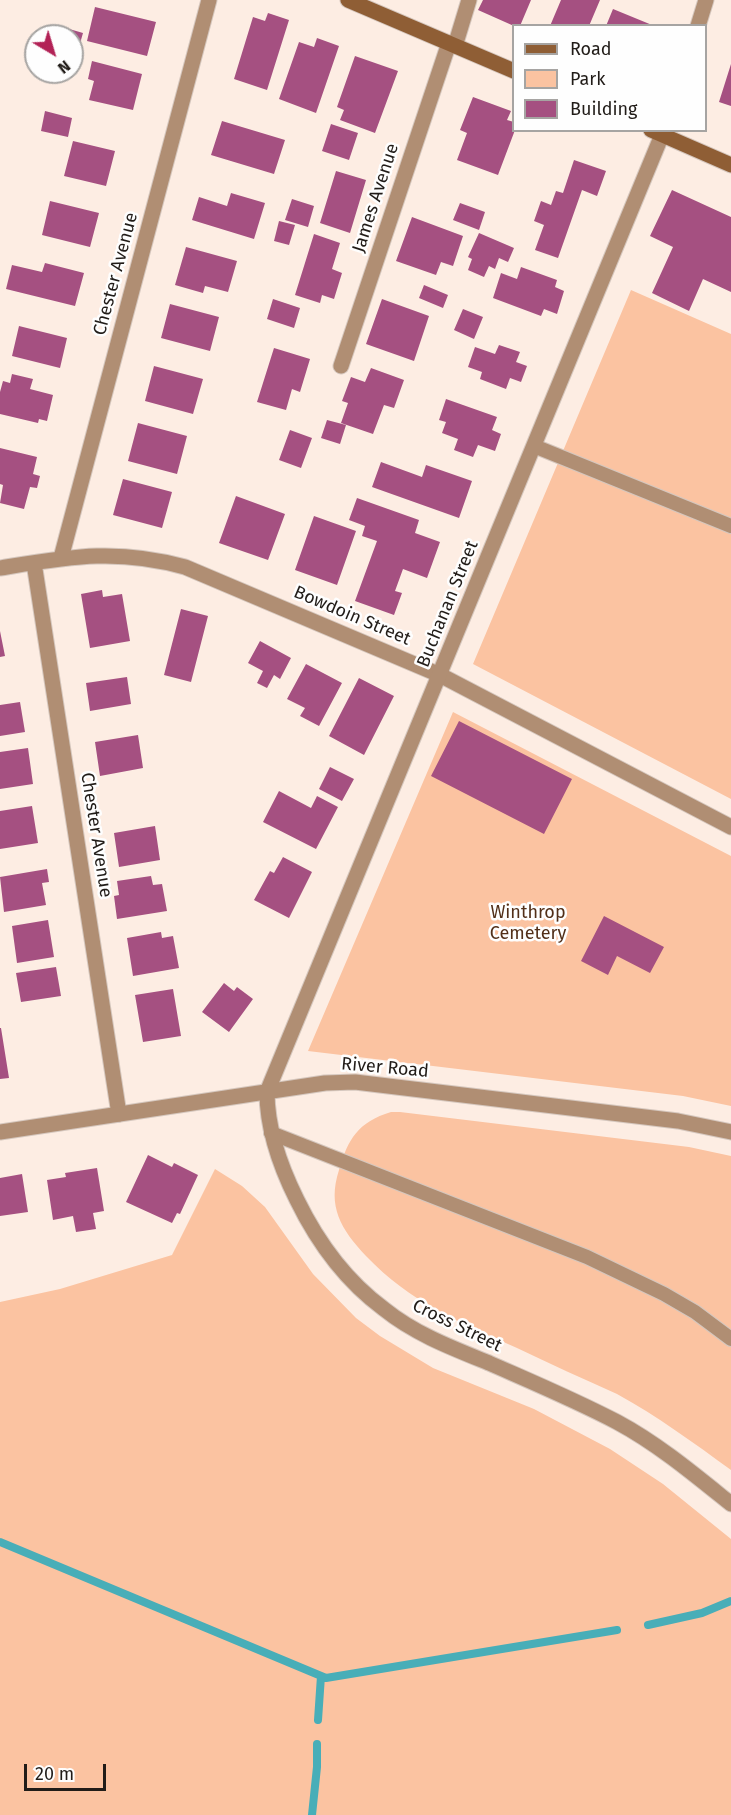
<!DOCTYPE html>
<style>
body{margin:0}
#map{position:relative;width:731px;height:1815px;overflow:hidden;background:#fdede3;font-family:"Fira Sans",sans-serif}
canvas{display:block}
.legend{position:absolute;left:512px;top:24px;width:195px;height:108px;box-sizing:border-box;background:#fefefe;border:2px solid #a6a4a2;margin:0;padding:8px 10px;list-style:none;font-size:18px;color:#211c18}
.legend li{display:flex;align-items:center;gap:12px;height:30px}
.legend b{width:30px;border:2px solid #a6a4a2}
.north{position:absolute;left:24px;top:24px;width:60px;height:60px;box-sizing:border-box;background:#fefefe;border:2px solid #a6a4a2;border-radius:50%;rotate:142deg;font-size:16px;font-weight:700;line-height:24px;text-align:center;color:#211c18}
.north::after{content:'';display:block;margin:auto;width:21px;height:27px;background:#b22256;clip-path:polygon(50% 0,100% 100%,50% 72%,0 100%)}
.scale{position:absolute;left:24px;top:1764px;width:82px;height:27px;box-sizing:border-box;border:3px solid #211c18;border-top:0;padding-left:8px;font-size:18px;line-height:21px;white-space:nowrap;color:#211c18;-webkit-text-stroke:4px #fefefe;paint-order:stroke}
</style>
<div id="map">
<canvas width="731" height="1815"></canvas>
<ul class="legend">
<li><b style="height:8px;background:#8f5e35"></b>Road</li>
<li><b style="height:16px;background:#fbc3a1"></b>Park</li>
<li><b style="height:16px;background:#a55081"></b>Building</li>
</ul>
<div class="north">N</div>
<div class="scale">20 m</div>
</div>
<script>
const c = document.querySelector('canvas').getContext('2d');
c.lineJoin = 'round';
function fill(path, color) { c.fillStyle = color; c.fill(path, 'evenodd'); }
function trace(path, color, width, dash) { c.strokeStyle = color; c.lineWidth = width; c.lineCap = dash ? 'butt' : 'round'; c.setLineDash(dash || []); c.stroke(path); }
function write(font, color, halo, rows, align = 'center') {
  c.font = font + ' "Fira Sans",sans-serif'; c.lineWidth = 5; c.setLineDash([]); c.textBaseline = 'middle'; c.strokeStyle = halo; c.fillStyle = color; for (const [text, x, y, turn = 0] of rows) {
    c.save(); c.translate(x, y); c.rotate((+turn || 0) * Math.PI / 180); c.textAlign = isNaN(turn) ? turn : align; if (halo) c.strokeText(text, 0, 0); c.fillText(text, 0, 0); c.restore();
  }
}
fill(new Path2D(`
 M631 290 731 334V799L473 664Z
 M453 712 731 856V1106L683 1096 308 1051Z
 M391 1112H400L689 1147 731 1156V1470C694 1443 657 1416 617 1394 584 1379 550 1364 517 1348 460 1323 410 1302 366 1256 341 1229 327 1207 339 1170 348 1139 358 1122 391 1112Z
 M215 1169 242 1186 265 1207 313 1274 356 1318 380 1336 433 1368 534 1409 610 1449 663 1484 731 1539V1815H0V1302L60 1289 172 1255Z`), '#fbc3a1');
trace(new Path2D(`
 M0 1542 326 1678 617 1630
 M648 1625 702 1613 731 1601
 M318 1720 321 1676
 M312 1815 317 1767V1744`), '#48aeb8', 8);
fill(new Path2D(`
 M483 0H531L520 26H514L478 10Z
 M561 0H600L589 26H550Z
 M95 7 156 22 147 56 87 41Z
 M613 9 652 25V26H606Z
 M268 13 289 20 267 90 234 79 253 17 265 21Z
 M59 26 83 33 79 47 72 44V36H56Z
 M317 38 339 46 316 113 279 99 299 42 314 47Z
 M355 56 398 71 375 133 340 120 344 110 337 107Z
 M92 61 142 74 133 110 89 100 94 81 88 79Z
 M731 64V106L719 102Z
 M473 97 511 111 507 120 514 122V130H515L498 175 457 160 467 133 460 130Z
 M45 111 72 118 68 137 41 131Z
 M222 121 285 140 274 174 211 155Z
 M331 124 358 133 349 160 322 151Z
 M73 141 115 151 106 186 64 176Z
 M574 160 606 171 597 196 582 190 558 258 535 250 544 225 534 221 541 201 551 205 556 191 563 193Z
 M336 171 366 180 350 233 320 223Z
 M672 190 731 217V292L703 279 689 311 652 293 673 247 650 236Z
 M231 193 265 203 254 239 192 220 199 197 227 206Z
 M292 199 314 206 308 227 285 220Z
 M50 201 99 213 90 247 42 235Z
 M460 203 485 212 479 230 453 220Z
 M412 217 463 236 453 266 441 262 436 275 396 261Z
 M279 221 295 225 289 245 274 241Z
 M479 233 514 248 508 262 499 258 495 269 489 266 484 277 468 270 472 259 468 257Z
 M314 234 340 243 332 269 342 273 334 299 322 295 320 303 295 295Z
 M186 247 237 261 228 292 205 286 203 293 175 285Z
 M45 263 84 273 75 306 6 289 12 265 42 272Z
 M521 267 557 280 555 287 564 291 557 314 544 309 541 316 493 298 501 273 517 279Z
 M424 285 448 295 443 308 419 298Z
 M273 299 300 308 294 328 267 319Z
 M382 299 429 316 414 361 366 344Z
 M170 304 219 317 210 351 161 338Z
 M463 309 483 317 474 339 454 330Z
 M19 326 67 338 60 368 12 356Z
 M499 345 520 352 516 362 527 366 521 382 510 378 506 389 480 379 482 372 468 367 475 347 495 354Z
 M274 348 310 359 300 392 292 389 286 410 257 402Z
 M154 366 203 379 193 414 145 401Z
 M371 368 404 380 394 408 384 405 373 434 341 423 348 403 342 401 351 377 365 382Z
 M12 374 33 379 30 389 53 395 47 421 39 419 38 423 0 414V392L3 381 10 383Z
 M446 399 497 417 492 430 501 434 495 451 478 445 473 457 454 450 458 439 442 433 446 422 439 420Z
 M327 420 346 425 340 444 321 438Z
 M138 423 187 436 177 474 128 461Z
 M290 430 312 438 301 468 279 460Z
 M0 448 37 457 33 474 40 476 37 488 30 487 24 509 0 503 3 485 0 484Z
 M381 462 422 477 426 465 472 481 459 518 372 487Z
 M123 479 172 492 162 528 113 515Z
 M236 496 285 514 268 560 219 543Z
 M357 498 419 520 415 533 440 542 427 578 403 569 395 591 402 593 394 615 355 601 377 541 362 536 365 526 349 520Z
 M314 516 356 531 337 585 295 570Z
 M102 590 103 597 122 594 130 641 90 648 81 594Z
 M181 609 208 616 191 682 164 675Z
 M0 631 5 656 0 657Z
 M260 641 291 658 280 679 274 675 267 688 257 683 263 671 248 663Z
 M306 664 342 683 319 726 300 716 305 708 287 699Z
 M127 677 131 704 90 711 86 683Z
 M359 678 394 696 364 755 329 736Z
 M20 702 25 732 0 736V705Z
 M459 721 572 779 544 834 431 776Z
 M138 735 143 768 100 776 95 742Z
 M28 748 33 784 0 789V752Z
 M330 767 354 779 342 801 319 789Z
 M279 791 311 808 317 796 338 807 316 849 263 822Z
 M32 806 38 843 0 849V811Z
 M155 826 160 860 119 867 114 833Z
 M283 857 312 872 289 918 254 900 270 871 274 873Z
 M47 869 49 882 42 883 46 905 4 912 0 877Z
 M151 876 153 885 162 884 167 911 117 919 114 896 119 895 117 881Z
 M604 916 664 947 650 973 617 956 608 975 581 961Z
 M48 920 54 957 17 963 12 926Z
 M161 932 162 938 173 936 179 968 133 976 127 938Z
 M56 967 61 996 21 1002 16 973Z
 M224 983 234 991 237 987 253 999 229 1032 202 1012Z
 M173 989 181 1036 143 1042 135 995Z
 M0 1028H1L9 1078 0 1079Z
 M148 1155 172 1167 174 1163 198 1175 180 1214 177 1213 172 1223 126 1202Z
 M97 1168 104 1211 93 1213 96 1229 76 1232 73 1216 53 1220 47 1180 66 1177 65 1173Z
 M22 1174 28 1212 0 1216V1178Z`), '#a55081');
const service = new Path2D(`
 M534 446 731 526
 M271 1133 587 1257 664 1294 695 1312 731 1339`);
const minor = new Path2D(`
 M455 46 469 0
 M341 366 449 43
 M61 558 209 0
 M34 563 119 1114
 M0 568C69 557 116 548 185 567L440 675 731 827`);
const tertiary = new Path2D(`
 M698 26 706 0
 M664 130 267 1092C267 1130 280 1166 297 1200 318 1243 346 1281 384 1309 415 1334 452 1348 489 1363 532 1382 575 1400 617 1422 658 1444 695 1475 731 1504
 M0 1132 325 1083 355 1082 678 1121 731 1132`);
const secondary = new Path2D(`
 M348 0 514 71
 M651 130 731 165`);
trace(service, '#d5c7be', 16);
trace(minor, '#d5c7be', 17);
trace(tertiary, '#d5c7be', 17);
trace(secondary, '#d5c7be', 17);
trace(service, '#b08e73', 14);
trace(minor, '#b08e73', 15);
trace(tertiary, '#b08e73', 15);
trace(secondary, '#8f5e35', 15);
write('18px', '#211c18', '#fefefe', [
 ["James Avenue",376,198,-72],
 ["Chester Avenue",116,274,-75],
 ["Buchanan Street",448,604,-68],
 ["Bowdoin Street",352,616,23],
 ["Chester Avenue",96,835,81],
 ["River Road",385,1068,5],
 ["Cross Street",457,1326,26]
]);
write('18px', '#522f18', '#fefefe', [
 ["Winthrop",528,913],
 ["Cemetery",528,934]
]);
</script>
